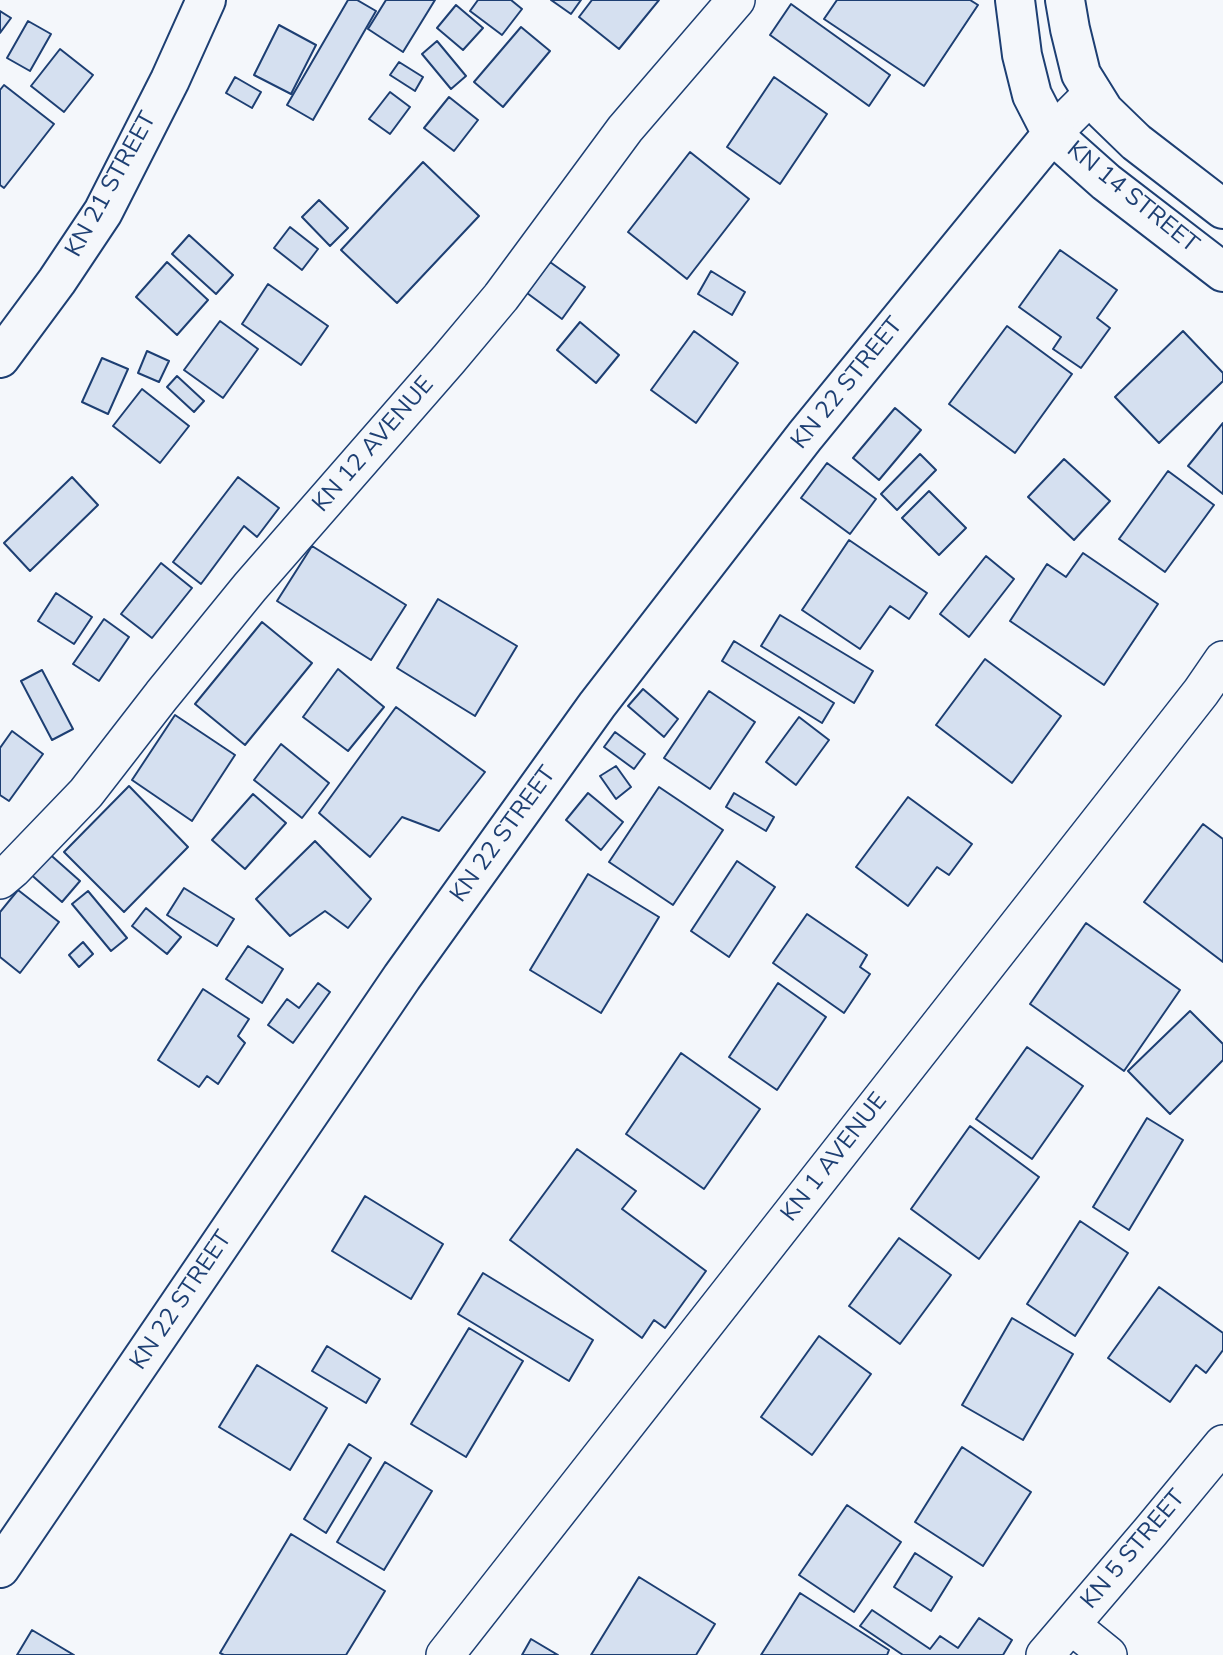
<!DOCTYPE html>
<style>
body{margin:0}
canvas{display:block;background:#f4f7fb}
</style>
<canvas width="1223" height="1655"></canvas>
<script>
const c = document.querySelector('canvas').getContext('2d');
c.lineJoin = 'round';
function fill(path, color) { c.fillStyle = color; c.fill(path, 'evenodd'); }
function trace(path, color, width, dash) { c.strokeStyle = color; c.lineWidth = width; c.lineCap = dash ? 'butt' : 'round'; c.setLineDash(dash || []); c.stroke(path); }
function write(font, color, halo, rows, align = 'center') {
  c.font = font + ' "Nunito Sans",sans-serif'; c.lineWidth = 5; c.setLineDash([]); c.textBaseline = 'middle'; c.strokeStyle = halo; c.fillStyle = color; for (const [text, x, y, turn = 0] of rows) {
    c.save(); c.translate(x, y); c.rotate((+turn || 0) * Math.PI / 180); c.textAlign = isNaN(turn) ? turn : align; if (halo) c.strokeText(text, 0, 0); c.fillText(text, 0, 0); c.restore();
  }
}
const building = new Path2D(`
 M348 0H357L376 11 313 120 287 105Z
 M386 0H435L403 52 368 29Z
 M478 0H511L522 9 502 35 470 11Z
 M551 0H581L571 14Z
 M592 0H659L619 49 579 17Z
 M837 0H970L978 5 924 86 824 19Z
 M791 4 890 75 869 106 770 35Z
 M456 5 483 28 463 50 437 28Z
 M0 11 11 18 0 33Z
 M28 21 51 34 30 71 7 58Z
 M279 25 316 45 291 94 254 75Z
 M521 27 550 51 503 107 474 82Z
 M437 41 466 76 451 89 422 54Z
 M60 49 93 75 64 112 31 86Z
 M399 62 423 77 415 91 390 75Z
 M235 77 261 92 252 108 226 93Z
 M774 77 827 114 780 184 727 147Z
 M4 85 54 124 4 188 0 185V90Z
 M390 92 410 107 390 134 369 119Z
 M449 97 478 120 454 151 424 128Z
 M690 152 749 199 687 279 628 232Z
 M423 162 479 216 397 303 341 250Z
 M319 200 348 228 330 246 302 217Z
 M290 227 318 249 302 270 274 248Z
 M189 235 233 275 216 294 172 254Z
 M1060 250 1117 290 1097 318 1110 328 1081 368 1053 349 1061 337 1019 307Z
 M167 262 208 300 177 335 136 297Z
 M550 262 585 287 562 319 527 293Z
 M711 271 745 292 732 315 698 294Z
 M268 284 328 326 301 365 242 324Z
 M220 321 258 349 223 398 184 370Z
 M580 322 619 355 596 383 557 350Z
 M1007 326 1072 374 1015 453 949 404Z
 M694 331 738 363 696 423 651 390Z
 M1183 331 1223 373V381L1159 443 1115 397Z
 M147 351 169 361 159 382 138 373Z
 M102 358 128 369 108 414 82 402Z
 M177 376 204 401 194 412 167 387Z
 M142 389 189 426 160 463 113 426Z
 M895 408 921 430 879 480 853 458Z
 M1223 423V494L1188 466Z
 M920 454 936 470 897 510 881 494Z
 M1064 459 1110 501 1074 540 1028 497Z
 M827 463 876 499 850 534 801 498Z
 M1168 471 1214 505 1165 572 1119 539Z
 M72 477 98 505 30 571 4 543Z
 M238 477 279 508 257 537 244 526 201 584 173 562Z
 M929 491 966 528 939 555 902 518Z
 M849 540 927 593 909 619 890 606 860 649 802 610Z
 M312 546 406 605 371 660 277 601Z
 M1083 553 1158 604 1104 685 1010 621 1047 564 1066 577Z
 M986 556 1014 579 969 637 940 614Z
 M161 563 192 588 152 638 121 614Z
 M56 593 92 617 74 644 38 621Z
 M438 599 517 646 475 716 397 668Z
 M780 615 873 671 854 703 761 646Z
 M104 619 129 637 99 681 73 664Z
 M262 622 312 663 245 745 195 704Z
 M734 641 834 703 822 723 722 661Z
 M985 659 1061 716 1012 783 936 725Z
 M338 669 384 707 348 751 303 717Z
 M42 670 73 729 52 740 21 681Z
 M643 689 678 719 664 737 628 706Z
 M709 691 755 722 710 789 664 758Z
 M396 707 485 772 439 831 402 817 370 857 319 813Z
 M175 715 235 755 192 821 132 780Z
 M799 717 829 740 796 785 766 762Z
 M12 731 43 754 9 801 0 795V748Z
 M615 732 645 754 634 769 604 747Z
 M281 744 329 783 302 818 254 780Z
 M616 766 631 787 616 799 600 776Z
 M129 786 188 847 124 912 64 852Z
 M659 787 723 830 673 905 609 862Z
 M588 793 623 822 601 850 566 820Z
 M734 793 774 817 766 831 726 807Z
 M253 794 286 823 245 869 212 840Z
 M908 797 972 844 949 875 937 867 908 906 856 867Z
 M1203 824 1223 839V962L1144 902Z
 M315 841 371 899 348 928 325 911 290 936 256 899Z
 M45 850 80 881 62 902 27 871Z
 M737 861 775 887 729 957 691 931Z
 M588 874 659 917 601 1013 530 970Z
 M184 888 234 919 217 946 167 915Z
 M18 890 59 922 20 973 0 957V912Z
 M88 891 127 938 111 951 72 904Z
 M146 908 181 937 167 954 132 926Z
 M807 914 867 955 860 967 870 974 844 1013 773 963Z
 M1086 923 1180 990 1124 1071 1030 1004Z
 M83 942 93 954 79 967 69 955Z
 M248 946 283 969 262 1003 226 979Z
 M318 983 330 992 293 1043 268 1025 287 999 299 1008Z
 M778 983 826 1017 777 1090 729 1057Z
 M203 989 249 1019 238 1036 245 1043 218 1084 207 1076 199 1087 158 1060Z
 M1190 1011 1223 1044V1060L1170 1114 1128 1071Z
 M1027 1047 1083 1086 1032 1159 976 1119Z
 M681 1053 760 1109 704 1189 626 1134Z
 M1147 1118 1183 1140 1129 1230 1093 1207Z
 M970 1126 1039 1177 979 1259 911 1209Z
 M577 1149 636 1191 622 1209 706 1271 665 1328 654 1320 642 1338 510 1240Z
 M365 1196 443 1244 411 1299 332 1251Z
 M1080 1221 1128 1253 1075 1336 1027 1304Z
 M899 1238 951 1275 900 1344 849 1306Z
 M483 1273 593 1340 569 1381 458 1314Z
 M1159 1287 1223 1333V1350L1206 1373 1196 1365 1170 1402 1108 1358Z
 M1012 1318 1073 1354 1023 1440 962 1405Z
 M469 1328 523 1361 466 1457 411 1424Z
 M819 1336 871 1374 812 1455 761 1417Z
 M327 1346 380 1379 366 1403 312 1371Z
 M257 1365 327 1408 290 1470 219 1427Z
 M349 1444 371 1458 326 1533 304 1519Z
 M962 1447 1031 1492 983 1566 915 1522Z
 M385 1462 432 1491 384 1570 337 1542Z
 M847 1505 901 1542 854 1612 799 1575Z
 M291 1534 385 1591 346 1655H224L220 1653Z
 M915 1553 952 1577 931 1611 894 1587Z
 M639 1577 715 1624 696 1655H591Z
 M800 1593 889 1650 887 1655H761Z
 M872 1610 930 1649 940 1636 958 1648 979 1618 1012 1640 1003 1655H903L860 1626Z
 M32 1630 74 1655H17Z
 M531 1639 558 1655H522Z`);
fill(building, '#d5e0f0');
trace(building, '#1d3f73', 2);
const street = new Path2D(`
 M1052 134 1093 93
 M0 880 13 869 86 793 162 695 250 587 449 359 501 297 625 129 736 0
 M1071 1625 1108 1655
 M445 1655 1201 692 1223 660
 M1045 1655 1151 1531 1223 1444`);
const secondary = new Path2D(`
 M1015 0 1022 55 1032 95 1052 134 1106 182 1223 272
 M1065 0 1070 29 1081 74 1104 111 1136 142 1223 209
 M0 358 57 281 103 212 170 80 206 0
 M0 1568 402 977 597 705 805 436 1052 134`);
trace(street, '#1d3f73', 40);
trace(secondary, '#1d3f73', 42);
trace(street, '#f4f7fb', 37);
trace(secondary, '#f4f7fb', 38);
write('24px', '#1d3f73', '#f4f7fb', [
 ["KN 21 STREET",112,185,-61],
 ["KN 14 STREET",1132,198,39],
 ["KN 22 STREET",848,384,-51],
 ["KN 12 AVENUE",374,445,-49],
 ["KN 22 STREET",504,835,-54],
 ["KN 1 AVENUE",835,1158,-52],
 ["KN 22 STREET",182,1301,-56],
 ["KN 5 STREET",1134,1550,-50]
]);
</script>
